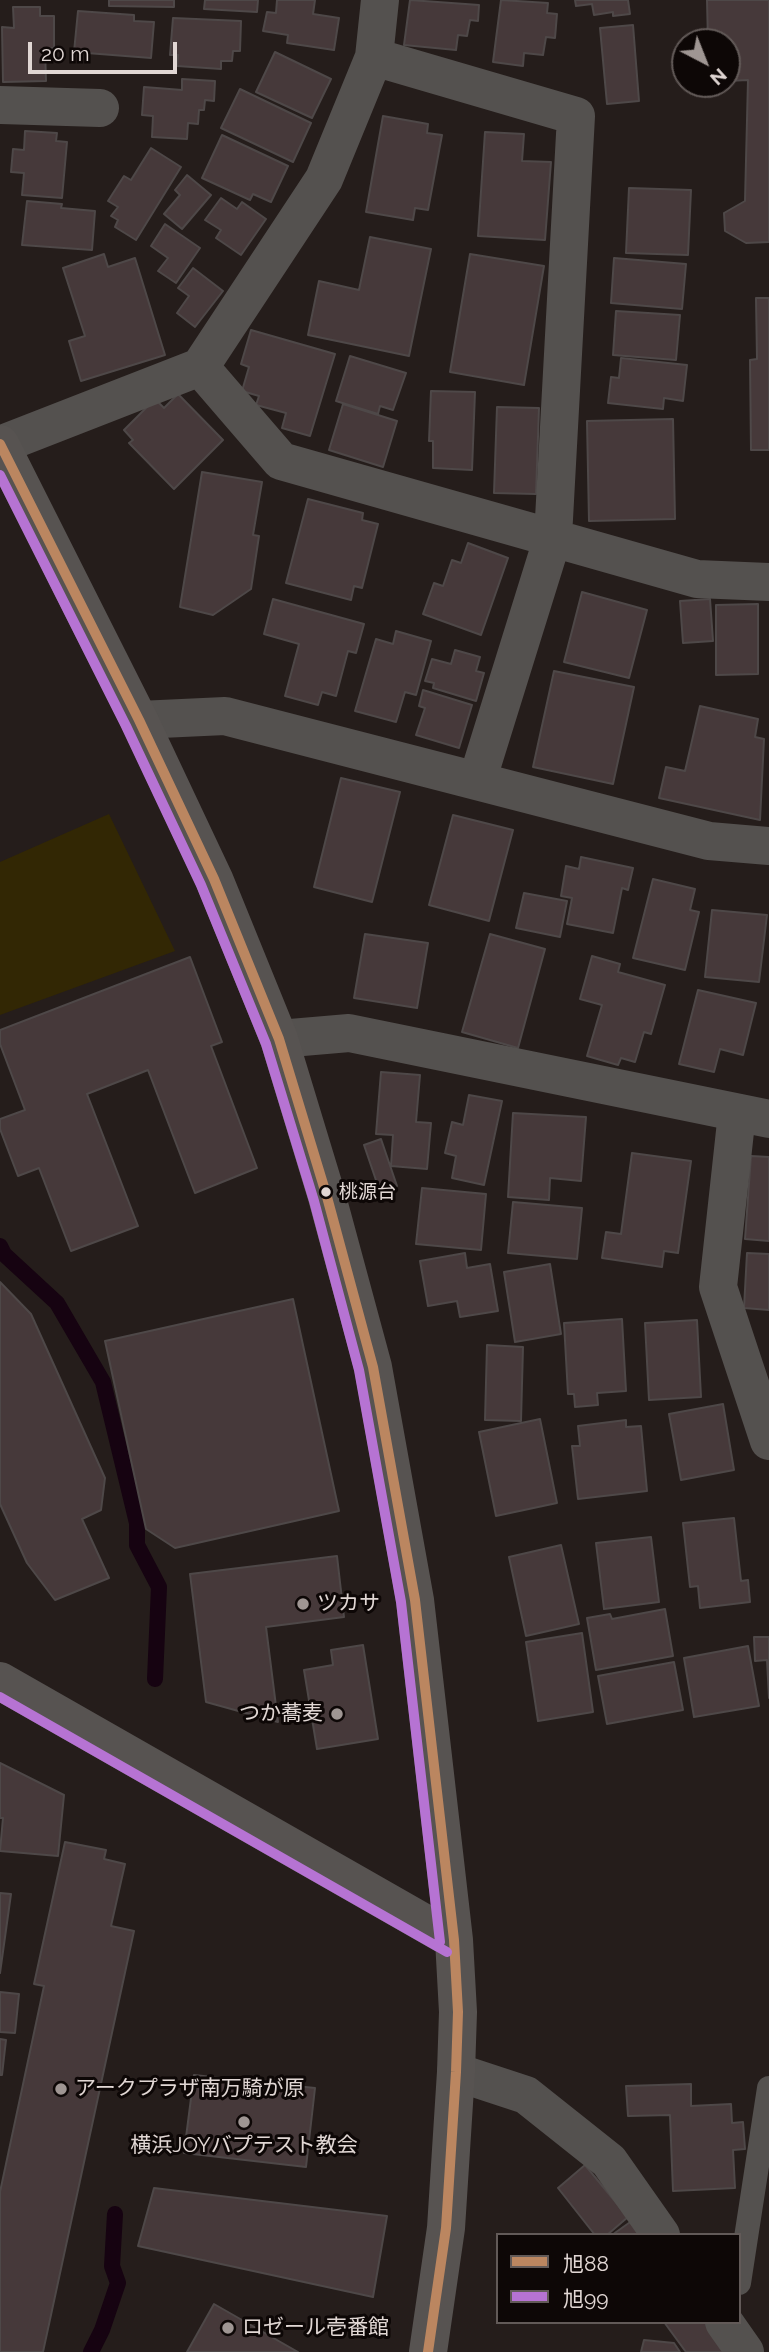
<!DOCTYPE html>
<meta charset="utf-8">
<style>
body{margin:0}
#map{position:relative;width:769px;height:2352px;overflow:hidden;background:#251d1b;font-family:Raleway,"Noto Sans JP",sans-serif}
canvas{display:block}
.legend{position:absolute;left:496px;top:2233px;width:245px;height:91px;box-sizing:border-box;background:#0d0706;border:2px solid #625a58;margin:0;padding:9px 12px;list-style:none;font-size:21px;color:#e1d7d4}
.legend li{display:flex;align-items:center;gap:14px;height:35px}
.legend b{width:35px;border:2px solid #625a58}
.north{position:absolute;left:671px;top:28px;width:70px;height:70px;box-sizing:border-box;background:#0d0706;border:2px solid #625a58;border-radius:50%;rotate:138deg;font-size:19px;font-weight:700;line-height:28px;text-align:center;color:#e1d7d4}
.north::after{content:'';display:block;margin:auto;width:24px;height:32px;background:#9f9693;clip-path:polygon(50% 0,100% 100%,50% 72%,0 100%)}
.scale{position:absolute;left:28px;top:42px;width:149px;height:32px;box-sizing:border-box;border:4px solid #e1d7d4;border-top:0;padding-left:9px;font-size:21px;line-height:24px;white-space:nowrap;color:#e1d7d4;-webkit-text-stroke:5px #0d0706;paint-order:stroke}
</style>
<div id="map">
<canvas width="769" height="2352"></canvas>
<ul class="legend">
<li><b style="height:9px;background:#bb8660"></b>旭88</li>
<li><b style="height:9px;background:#b673d3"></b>旭99</li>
</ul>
<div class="north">N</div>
<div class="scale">20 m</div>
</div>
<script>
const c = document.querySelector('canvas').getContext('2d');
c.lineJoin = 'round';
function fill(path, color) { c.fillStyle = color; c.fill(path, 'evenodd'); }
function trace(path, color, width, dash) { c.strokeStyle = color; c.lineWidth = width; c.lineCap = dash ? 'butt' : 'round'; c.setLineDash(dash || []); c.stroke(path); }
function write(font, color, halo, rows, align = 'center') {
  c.font = font + ' Raleway,"Noto Sans JP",sans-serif'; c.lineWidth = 6; c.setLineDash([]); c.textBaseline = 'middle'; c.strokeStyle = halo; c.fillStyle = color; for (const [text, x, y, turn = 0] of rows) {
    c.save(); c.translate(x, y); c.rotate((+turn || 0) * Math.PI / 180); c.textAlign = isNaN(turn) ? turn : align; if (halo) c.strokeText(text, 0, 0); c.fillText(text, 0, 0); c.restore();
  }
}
fill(new Path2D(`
 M109 814 175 951 0 1015V862Z`), '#322704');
trace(new Path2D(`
 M0 1246 4 1254 57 1303 103 1382 137 1523V1545L159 1587 155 1679
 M91 2352 102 2330 118 2283 112 2266 115 2214`), '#160311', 16);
const building = new Path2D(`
 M109 0H174V7L109 6Z
 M205 0H258L257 12 204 9Z
 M277 0H315L313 14 339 18 334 50 287 43 288 35 263 31 267 12 276 13Z
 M410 0 479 5 478 21 470 20 467 36 458 35 456 50 404 45Z
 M501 0 548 3 547 13 557 14 555 38 546 37 543 55 524 53 523 66 493 62Z
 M575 0H628L630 14 613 16V12L594 15 592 4 576 6Z
 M707 0H769V242L746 243 725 231 724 213 745 201 748 80 727 81V42H708Z
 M13 7H40V16H54V48H45L46 81 3 82 2 27 14 28Z
 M78 11 134 15V21L154 22 151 58 74 52Z
 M173 18 241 21 240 51H233L232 61H221V69L177 66 178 55H170Z
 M633 25 639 101 607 104 600 28Z
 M275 52 331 79 312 118 256 92Z
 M182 79 215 81 214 101 205 100 204 110H199L198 124 188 123 187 139 152 137 153 116 142 115 144 87 182 90Z
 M240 89 311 123 293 162 221 128Z
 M383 116 428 124 427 133 442 135 428 210 415 208 413 220 366 212Z
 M25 131 57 133 56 141 67 142 62 198 22 195 24 173 11 172 13 149 24 150Z
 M485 132 524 134 522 161 551 162 545 240 478 236Z
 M222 135 288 166 271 202 253 194 250 200 202 178Z
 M151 148 181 167 136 240 115 227 118 220 111 216 118 207 108 201 124 176 131 180Z
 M187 175 211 195 182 229 164 214 180 195 175 190Z
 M629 188 691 190 688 255 626 253Z
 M221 198 237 209 242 202 266 219 241 255 216 238 221 230 205 220Z
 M27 201 62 204 61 208 95 211 92 250 22 245Z
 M165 224 200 248 176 283 158 271 168 258 151 246Z
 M370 237 431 249 409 356 308 335 319 281 359 290Z
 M104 254 108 267 135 258 165 355 81 381 69 341 85 336 63 268Z
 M470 254 544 266 524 385 450 372Z
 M614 258 686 264 682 309 611 303Z
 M193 268 223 291 195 327 177 313 189 296 178 288Z
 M756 298H769V450H751L750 360 757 359Z
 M616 311 680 315 676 360 613 355Z
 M251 330 335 354 310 436 282 428 286 413 256 405 259 396 242 391 249 367 241 364Z
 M350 356 406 373 393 410 380 406 378 414 336 401Z
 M621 358 687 365 683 401 664 398 663 409 608 403 611 377 619 378Z
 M431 391 475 392 472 470 433 468V441H429Z
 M178 394 223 440 174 489 129 443 133 440 124 430 155 399 164 408Z
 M343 404 397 421 383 467 329 450Z
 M497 407 539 408 536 494 494 493Z
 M673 419 675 519 589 521 587 421Z
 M202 472 262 482 253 535 259 536 251 589 213 615 180 607Z
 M308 499 363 513 362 520 378 524 362 588 354 586 351 600 286 583Z
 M468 543 508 558 481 635 423 614 434 583 443 586 452 560 461 563Z
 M582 592 647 610 629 678 564 662Z
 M273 599 364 624 356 653 348 651 336 696 322 692 318 705 285 696 299 644 264 634Z
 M710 599 713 641 683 643 680 601Z
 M758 604V674L716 675V605Z
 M396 631 431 641 416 695 405 692 396 722 355 711 376 639 393 644Z
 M455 650 480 657 476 671 484 673 476 701 433 688 434 683 425 681 432 659 451 664Z
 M554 671 634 687 613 784 533 767Z
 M423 690 472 705 459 748 416 735 425 708 419 706Z
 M700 706 758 719 755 737 764 739 760 820 659 798 666 767 685 771Z
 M341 778 400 792 372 902 314 887Z
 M453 815 513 830 489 921 429 905Z
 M581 857 633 868 628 890 622 888 613 933 567 924 572 898 561 896 566 866 579 869Z
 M653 879 695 889 690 910 699 912 685 970 633 958Z
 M524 893 567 901 560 937 516 928Z
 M712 910 767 915 759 982 705 977Z
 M365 934 428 943 417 1008 354 998Z
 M490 934 545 949 518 1048 462 1032Z
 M592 956 620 964 618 972 665 985 651 1034 644 1032 635 1062 621 1058 618 1065 587 1056 602 1005 580 999Z
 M190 957 222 1042 211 1046 257 1168 195 1193 148 1070 87 1094 138 1226 71 1251 39 1168 18 1176 0 1129V1119L25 1110 0 1044V1030Z
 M698 990 756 1003 743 1055 720 1049 714 1072 679 1064Z
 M381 1072 420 1075 416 1122 431 1123 427 1169 391 1166 393 1135 376 1134Z
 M469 1095 502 1101 484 1185 452 1178 456 1156 445 1153 452 1122 463 1125Z
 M513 1113 586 1117 581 1181 550 1178 549 1200 508 1197Z
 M381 1139 397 1186 380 1192 364 1145Z
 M632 1153 691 1161 678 1253 664 1251 662 1267 602 1258 606 1232 621 1234Z
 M751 1156 769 1157V1241L745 1239Z
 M422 1188 486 1194 481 1250 416 1244Z
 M513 1202 582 1208 577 1259 508 1253Z
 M465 1253 467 1268 490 1264 498 1311 460 1317 457 1301 428 1306 420 1261Z
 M747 1253 769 1254V1310L744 1308Z
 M550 1264 561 1334 515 1342 504 1272Z
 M0 1282 31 1314 105 1478 101 1510 82 1519 109 1578 55 1600 27 1563 0 1504Z
 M293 1299 339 1511 175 1548 146 1529 105 1341Z
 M622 1319 626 1391 597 1393 598 1405 575 1407 574 1394H568L564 1323Z
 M697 1320 701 1397 649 1400 645 1323Z
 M487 1345 523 1347 521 1421 485 1420Z
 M723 1404 734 1470 681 1480 669 1414Z
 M540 1419 557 1503 496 1516 479 1432Z
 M626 1420V1427L641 1426 647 1491 578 1499 572 1446H580L578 1426Z
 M734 1518 741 1581 748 1580 750 1602 700 1608 698 1586 690 1587 683 1523Z
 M651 1537 659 1602 604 1609 596 1543Z
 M561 1545 579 1624 526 1636 509 1557Z
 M337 1556 344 1617 266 1627 278 1722 206 1702 190 1574Z
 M665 1609 673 1656 596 1670 587 1618 610 1614 612 1619Z
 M582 1633 593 1712 538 1721 526 1642Z
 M754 1637H769V1698L767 1660 755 1661Z
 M363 1645 378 1739 317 1749 304 1670 333 1665 331 1650Z
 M748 1646 759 1706 694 1717 684 1658Z
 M674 1662 683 1710 607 1724 598 1676Z
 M0 1763 64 1795 58 1856 0 1851 3 1818H0Z
 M65 1842 106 1850 104 1859 125 1864 111 1926 134 1931 43 2352H0V2192L44 1986 34 1984Z
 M0 1893 11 1894 0 1973Z
 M0 1992 19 1994 15 2033 0 2032Z
 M0 2039 6 2040 2 2075H0Z
 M194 2075 315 2088 306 2167 184 2153Z
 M691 2084V2106L731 2104 732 2123 743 2122 745 2149 733 2150 735 2188 673 2191 670 2115 628 2116 626 2086Z
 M585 2165 628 2217 607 2235H595L558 2188Z
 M154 2188 387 2216 373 2297 138 2246Z
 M633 2220 644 2235H612Z
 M214 2304 298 2352H187Z
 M664 2322H708L729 2352H686Z
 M644 2340 674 2343 680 2352H641Z`);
fill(building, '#46393a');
trace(building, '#4e4848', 2);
trace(new Path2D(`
 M739 2283 769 2088`), '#54514f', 24);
trace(new Path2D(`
 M374 57 380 0
 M0 105 100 108
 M200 367 281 461 697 579 769 582
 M0 445 200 367 324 179 374 57 576 116 553 537 477 781
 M139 720 225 716 709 841 769 846
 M279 1039 349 1033 769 1119
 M737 1113 718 1287 769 1441
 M456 2072 526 2095 609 2161 661 2235
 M724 2322 745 2352`), '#54514f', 38);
trace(new Path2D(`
 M0 444 139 720 214 879 279 1039 327 1197 373 1367 415 1600 454 1940 458 2012 456 2072 446 2228 428 2352
 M0 1681 454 1940`), '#575351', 38);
trace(new Path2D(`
 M0 444 139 720 214 879 279 1039 327 1197 373 1367 415 1600 454 1940 458 2012 456 2072 446 2228 428 2352`), '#bb8660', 10);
trace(new Path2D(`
 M0 475 126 726 201 885 266 1044 314 1201 359 1370 401 1602 440 1942
 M0 1697 447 1952`), '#b673d3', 10);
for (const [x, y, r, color] of [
 [326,1192,6,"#e1d7d4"],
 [303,1604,7,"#9f9693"],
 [337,1714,7,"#9f9693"],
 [61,2089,7,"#9f9693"],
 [244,2122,7,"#9f9693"],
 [228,2328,7,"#9f9693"]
]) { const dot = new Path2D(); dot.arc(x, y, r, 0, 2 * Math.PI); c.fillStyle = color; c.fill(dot); trace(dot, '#0d0706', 2.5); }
write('19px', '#e1d7d4', '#0d0706', [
 ["桃源台",339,1192]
], 'left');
write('21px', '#e1d7d4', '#0d0706', [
 ["ツカサ",317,1604],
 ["つか蕎麦",323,1714,"right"],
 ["アークプラザ南万騎が原",75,2089],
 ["横浜JOYバプテスト教会",244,2146,"center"],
 ["ロゼール壱番館",242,2328]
], 'left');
</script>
